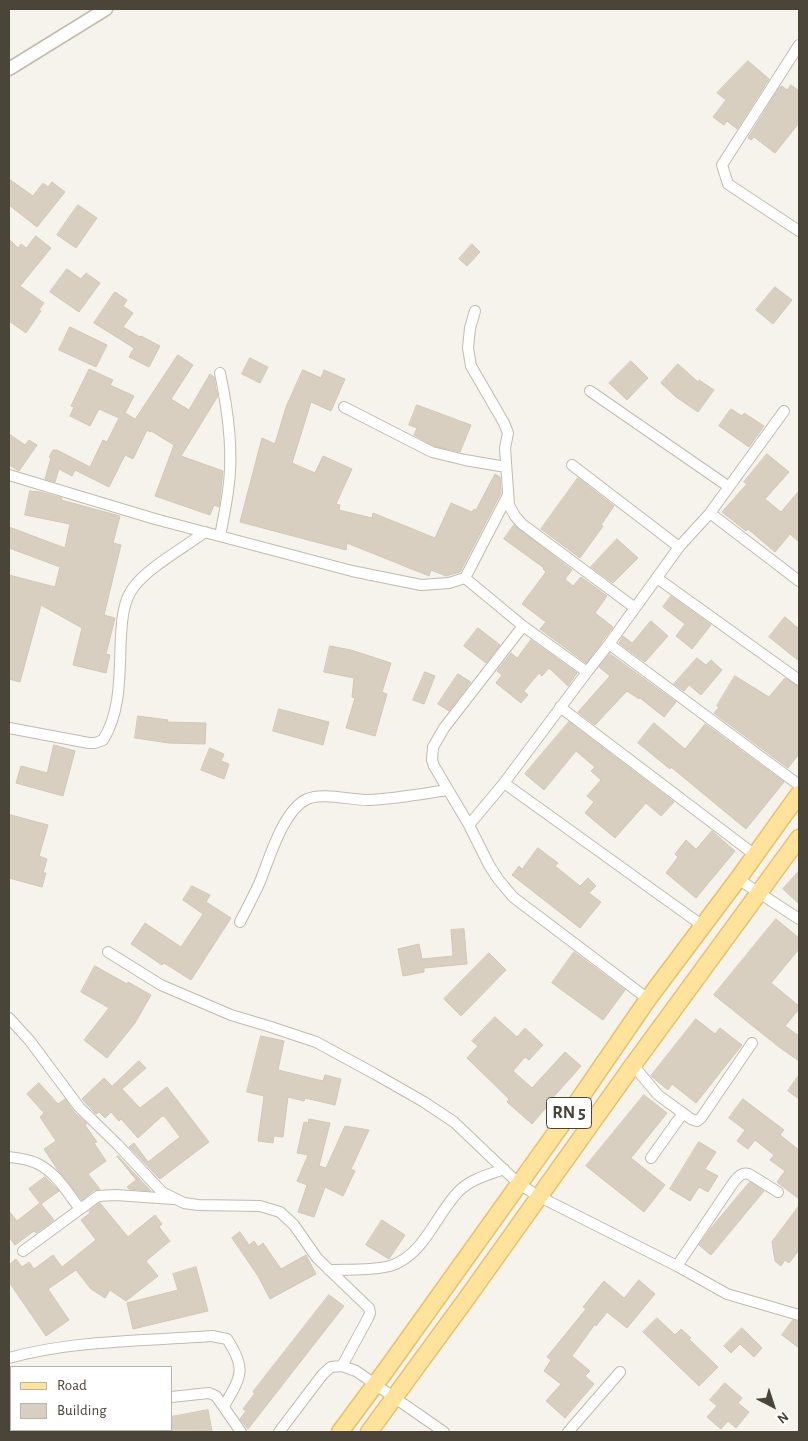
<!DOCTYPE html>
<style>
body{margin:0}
#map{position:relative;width:808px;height:1441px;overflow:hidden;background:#f6f3ec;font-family:"Alegreya Sans",sans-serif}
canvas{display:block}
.frame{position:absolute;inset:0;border:10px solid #4b4439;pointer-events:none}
.legend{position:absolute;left:10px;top:1366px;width:162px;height:65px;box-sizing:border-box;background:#fff;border:1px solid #b7b4b0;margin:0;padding:6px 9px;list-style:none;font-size:15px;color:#4b4439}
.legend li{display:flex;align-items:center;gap:10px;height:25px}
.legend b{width:25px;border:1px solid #b7b4b0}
.north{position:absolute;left:748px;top:1381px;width:50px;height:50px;-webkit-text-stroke:4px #fff;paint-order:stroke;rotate:140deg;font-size:14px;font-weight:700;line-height:20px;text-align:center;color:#4b4439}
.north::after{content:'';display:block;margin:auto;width:18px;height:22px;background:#4b4439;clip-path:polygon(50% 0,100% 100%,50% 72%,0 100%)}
</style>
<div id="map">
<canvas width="808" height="1441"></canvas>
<div class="frame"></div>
<ul class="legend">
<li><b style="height:6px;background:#ffe39c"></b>Road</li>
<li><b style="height:14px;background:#d8cfc1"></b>Building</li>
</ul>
<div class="north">N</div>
</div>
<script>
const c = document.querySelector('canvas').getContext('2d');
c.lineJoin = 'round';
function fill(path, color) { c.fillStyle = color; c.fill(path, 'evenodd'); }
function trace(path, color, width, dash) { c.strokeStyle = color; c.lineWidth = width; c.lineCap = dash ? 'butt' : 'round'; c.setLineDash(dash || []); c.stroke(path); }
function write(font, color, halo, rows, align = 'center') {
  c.font = font + ' "Alegreya Sans",sans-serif'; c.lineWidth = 4; c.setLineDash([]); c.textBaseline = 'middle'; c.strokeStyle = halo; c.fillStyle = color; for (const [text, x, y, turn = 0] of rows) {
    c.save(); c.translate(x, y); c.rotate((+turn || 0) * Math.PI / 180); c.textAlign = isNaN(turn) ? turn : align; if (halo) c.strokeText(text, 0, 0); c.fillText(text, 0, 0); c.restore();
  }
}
const building = new Path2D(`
 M748 61 769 79 737 129 727 121 724 125 713 117 726 100 717 93Z
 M791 85 799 91V123L775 153 754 137 751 140 748 138 779 88 782 86 787 90Z
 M9 179 33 196 43 183 48 187 52 182 65 192 37 227 9 205Z
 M78 205 97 218 76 248 57 235Z
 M36 236 51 248 20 286 44 303 39 310 41 311 26 333 9 321V239L18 248 21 244 26 248Z
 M472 244 480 252 467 266 459 259Z
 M67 269 81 279 86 273 100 283 79 312 50 292Z
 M775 287 792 300 773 324 756 310Z
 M115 292 127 300 123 306 133 313 123 327 140 337 141 336 160 346 149 367 129 357 134 348 94 323Z
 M70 327 107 345 96 367 59 350Z
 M178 355 193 365 171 399 189 410 210 374 214 377 216 389 218 396 181 456 223 471 219 507 214 505 210 515 155 496 174 445 151 431 150 432 147 430 133 459 125 455 109 487 75 470 72 476 59 469 55 482 45 479 51 458 49 457 53 450H57L90 467 103 440 107 442 119 418 99 409 90 426 70 416 74 407 71 406 89 369 113 380 110 385 134 396 125 413 135 419Z
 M250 358 268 367 260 383 242 374Z
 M631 361 648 378 627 400 609 383Z
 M678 364 698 382 699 380 714 390 698 412 676 397 661 383Z
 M303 370 321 378 324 370 345 379 331 411 311 402 292 463 315 473 323 456 352 469 336 504 340 505 339 510 372 518 373 513 435 538 451 503 472 512 474 509 476 510 495 474 500 477 501 493 460 572 446 576 431 570 429 576 347 543 346 550 240 522 262 438 275 444 286 407Z
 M417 405 471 425 460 452 434 446 414 435 417 428 409 425Z
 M731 409 742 416 744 413 764 426 749 447 719 426Z
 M9 434 25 445 29 440 37 445 19 471 9 465Z
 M767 454 789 472 765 499 781 512 799 491V542L790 534 775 552 748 529 746 531 722 512 747 484 744 482Z
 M578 478 614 506 601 525 603 526 580 558 541 529Z
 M30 491 40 492 62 498 61 500 120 516 113 543 121 545 104 615 115 618 106 654 110 655 106 673 73 665 82 628 41 605 20 682 9 679V575L55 587 60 567 9 548V527L65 548 70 524 25 515Z
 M514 525 572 570 565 579 573 586 581 577 607 596 595 613 613 627 586 663 540 629 546 622 522 604 546 572 543 569 544 568 504 539Z
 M617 539 638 558 613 583 591 567Z
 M671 596 711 625 692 649 676 636 685 624 663 607Z
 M785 617 799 629V661L769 637Z
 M651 621 668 636 645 662 619 643 623 636 632 643Z
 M478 628 500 645 486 663 464 646Z
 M531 640 577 673 568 686 549 668 542 676 539 673 524 691 528 695 521 703 496 683 502 675 497 671 511 653 517 658Z
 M330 646 351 650 391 663 382 692 387 694 375 736 346 728 355 698 352 697 354 678 324 672Z
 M610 654 676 702 664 717 640 698 639 699 627 691 595 725 578 712 610 676 599 667Z
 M697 658 706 665 711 660 722 670 701 695 689 685 684 691 674 684Z
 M425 672 435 676 424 704 413 700Z
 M458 674 471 682 449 711 438 704Z
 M735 676 769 697 785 678 799 687V754L788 768 714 713 719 707 717 706Z
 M279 709 329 722 323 745 273 731Z
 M138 716 168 720 167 722 206 723 205 744 169 743 135 738Z
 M569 722 674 802 661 816 646 803 615 838 585 813 594 802 587 796 601 780 591 771 595 767 576 751 544 790 525 774Z
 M654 723 685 749 705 724 784 782 746 829 671 767 670 769 638 743Z
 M54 745 75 751 63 796 16 783 21 766 47 773Z
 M210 748 224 754 221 761 229 764 224 779 201 770Z
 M11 815 48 825 39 856 47 859 43 873H46L42 887 9 878V824Z
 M712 831 735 851 696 898 666 873 678 857 675 854 686 840 696 849Z
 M538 848 558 863 555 866 580 886 588 878 596 886 589 893 601 902 580 928 512 875 519 866 522 869Z
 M799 871V904L783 889Z
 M192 886 210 895 206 902 231 918 191 980 164 963 162 965 131 944 145 923 181 947 203 914 183 900Z
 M776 919 799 938V949L771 983 799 1006V1009L785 1026 799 1036V1061L779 1047 714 995Z
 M464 929 467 964 424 968V972L403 976 398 949 419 944 422 959 453 956 451 930Z
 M574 952 625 990 603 1020 552 983Z
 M489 953 506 970 461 1016 444 999Z
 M95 966 127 984 128 982 151 995 135 1023 107 1058 84 1040 109 1008 81 992Z
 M495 1017 517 1037 525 1028 543 1045 529 1060 525 1057 513 1071 532 1088 565 1052 581 1066 549 1102 550 1103 532 1124 507 1102 509 1099 467 1058 478 1046 472 1041Z
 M696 1019 715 1034 720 1028 742 1045 696 1103 672 1084 668 1090 651 1076Z
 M261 1036 284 1041 278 1070 323 1081 325 1075 341 1079 335 1105 305 1098 304 1101 288 1097 283 1137 274 1136 273 1143 258 1141 264 1096 247 1092Z
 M139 1061 146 1068 122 1089 140 1108 167 1087 209 1142 160 1179 129 1147 134 1143 148 1162 180 1137 165 1117 162 1116 138 1138 121 1119 119 1121 111 1112 105 1118 99 1112 96 1114 82 1099 104 1078 112 1086Z
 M799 1075V1099L788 1091Z
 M39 1083 58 1104 65 1099 74 1112 87 1124 85 1125 97 1142 94 1143 106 1161 88 1174 100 1189 94 1190 82 1200 57 1169 44 1149 56 1141 40 1117 44 1113 27 1094Z
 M644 1095 667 1113 631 1158 665 1185 644 1212 586 1166Z
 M743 1099 784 1130 780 1135 799 1150V1199L777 1182 785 1171 770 1160 774 1155 755 1140 748 1149 737 1141 745 1130 729 1118Z
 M309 1119 330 1123 319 1166 326 1168 345 1126 369 1130 351 1169 355 1171 343 1196 325 1187 314 1217 298 1212 307 1185 297 1181 308 1155 297 1153 304 1122 308 1123Z
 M699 1142 716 1152 705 1169 718 1176 708 1192 699 1187 690 1201 670 1189Z
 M117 1156H118L151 1191 129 1189 127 1187 136 1180Z
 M45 1177 59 1191 41 1204 54 1220 36 1233 34 1231 15 1245 9 1237V1211L17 1221 40 1203 29 1189Z
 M750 1182 764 1191 711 1255 699 1245 711 1228Z
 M100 1203 128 1237 155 1215 162 1224 159 1227 170 1241 146 1261 158 1276 126 1301 110 1290 105 1298 91 1289 76 1270 48 1289 69 1320 46 1336 9 1282V1265L16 1259 22 1267 29 1262 34 1269 53 1255 62 1267 96 1240 81 1220 90 1213 89 1211Z
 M799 1206V1250L789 1263 785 1260 781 1266 775 1261 772 1242Z
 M382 1220 405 1235 389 1259 366 1245Z
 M240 1232 249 1245 254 1241 258 1247 263 1243 281 1269 306 1255 316 1274 270 1299 258 1276 232 1238Z
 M196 1267 208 1311 133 1329 127 1303 178 1290 173 1274Z
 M639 1280 655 1294 627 1328 607 1312 596 1326 595 1324 572 1356 590 1371 585 1376 594 1384 565 1418 546 1401 561 1384 544 1371 551 1360 547 1357 586 1309 583 1307 604 1281 624 1298Z
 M329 1295 344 1306 248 1429 240 1419 246 1411 243 1409 255 1393 253 1392Z
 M657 1318 675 1335 681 1329 691 1338 689 1339 718 1367 699 1386 643 1332Z
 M793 1320 799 1322V1348L782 1335Z
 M742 1328 762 1348 754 1357 740 1344 731 1353 724 1346Z
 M725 1383 742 1398 738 1403 749 1412 736 1428 728 1421 721 1429 707 1417 717 1406 710 1400Z
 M208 1410 212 1431 171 1432V1417Z`);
fill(building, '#d8cfc1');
trace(building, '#d3c7b4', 1);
const minor = new Path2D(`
 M799 45 722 165 728 184 799 231
 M475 311 470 328 468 348 471 366 504 423 508 433 505 448 509 505 515 516 522 524 635 608
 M220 373C228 411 234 452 228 491 226 506 223 521 220 536
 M590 391 729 487
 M344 407 432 452 465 460 506 467
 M572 465 679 547 609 644
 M9 475 155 519 352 571 421 585 449 583 465 578 508 495
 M710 513 799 581
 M679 547 710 513 784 411
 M465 578 523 626
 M657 578 799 680
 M587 672 609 644 799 785
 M560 707 755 855
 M9 728 89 743H95L103 740C122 710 119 671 121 636 122 620 123 602 133 588 147 568 185 547 205 532
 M504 783 703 926
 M469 825 504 783 587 672 523 626 444 728 433 747 432 760 434 766 469 825 489 865 498 879 513 897 648 999
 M738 879 799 919
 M240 922C246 910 253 897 259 884 269 861 282 811 307 799 323 792 350 800 368 800 394 799 421 794 447 790
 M108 952 161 985 231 1015 271 1027 316 1042 375 1074 424 1102 454 1122 518 1183 538 1196 677 1266 727 1294 799 1315
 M9 1018 30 1041 79 1107 118 1145 162 1192 184 1203 198 1205 260 1206 280 1212 294 1225 317 1258 369 1308 370 1313 368 1318 342 1366
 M633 1065 658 1095 691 1119 697 1121 701 1118 752 1043
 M9 1157C18 1158 28 1159 36 1163 55 1171 68 1193 80 1209
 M651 1158 683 1113
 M23 1251 98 1196 116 1195 173 1199
 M677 1266 733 1183C738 1177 741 1172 749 1174L778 1192
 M329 1270C348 1269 371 1271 390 1266 424 1256 436 1214 459 1191 471 1179 488 1175 504 1169
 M9 1358C74 1340 144 1341 212 1336L227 1339C247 1369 241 1377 224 1406
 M171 1397 209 1393 216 1396 241 1432
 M9 1424H11
 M279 1432 323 1374 331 1367 342 1366 356 1371 444 1432
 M568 1432 620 1372`);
const tertiary = new Path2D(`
 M9 69 106 9`);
const primary = new Path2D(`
 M340 1432 386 1370 567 1117 648 999 738 879 799 794
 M369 1432 467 1298 633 1065 799 838`);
trace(minor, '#c2bbae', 12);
trace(tertiary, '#c2bbae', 15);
trace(primary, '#e6c16a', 19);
trace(minor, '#fff', 10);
trace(tertiary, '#fff', 12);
trace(primary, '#ffe39c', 16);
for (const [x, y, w] of [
 [569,1113,45]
]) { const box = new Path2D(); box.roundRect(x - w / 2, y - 15.5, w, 31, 4); c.fillStyle = '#fff'; c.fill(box); trace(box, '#4b4439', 1); }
write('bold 18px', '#4b4439', null, [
 ["RN 5",569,1113]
]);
</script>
